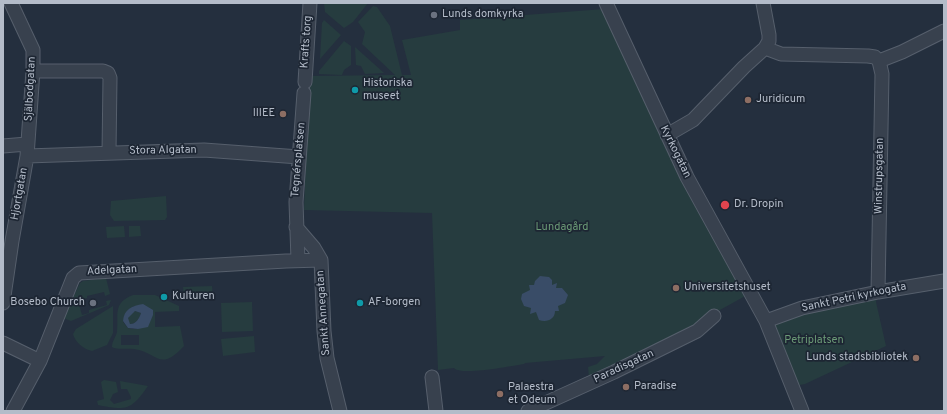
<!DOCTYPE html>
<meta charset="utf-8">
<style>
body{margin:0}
#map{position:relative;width:947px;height:414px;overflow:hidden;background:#242f3e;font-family:Overpass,sans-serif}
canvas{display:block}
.frame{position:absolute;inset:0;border:4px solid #b4bcc9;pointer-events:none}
</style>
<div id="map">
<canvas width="947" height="414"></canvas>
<div class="frame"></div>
</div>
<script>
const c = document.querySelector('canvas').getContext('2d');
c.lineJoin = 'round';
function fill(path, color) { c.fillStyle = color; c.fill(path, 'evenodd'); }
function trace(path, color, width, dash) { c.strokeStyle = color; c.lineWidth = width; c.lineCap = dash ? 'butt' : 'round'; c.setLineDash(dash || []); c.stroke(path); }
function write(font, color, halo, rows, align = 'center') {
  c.font = font + ' Overpass,sans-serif'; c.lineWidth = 3.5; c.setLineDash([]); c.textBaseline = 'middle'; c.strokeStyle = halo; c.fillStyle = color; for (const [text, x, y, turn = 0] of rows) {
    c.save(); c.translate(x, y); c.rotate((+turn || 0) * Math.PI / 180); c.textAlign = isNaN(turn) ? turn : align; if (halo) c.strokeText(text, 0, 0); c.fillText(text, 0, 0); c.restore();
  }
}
fill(new Path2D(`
 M324 3H368L353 22 344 28 325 12Z
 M373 6 377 7 390 26 402 75H411L402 40 460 30V20L604 9 691 199 747 295 617 367 589 377 588 367 597 364 605 356 525 363 524 364C511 366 461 376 454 368L438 370 432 213 304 210 309 76 395 75 362 44 365 32 358 22Z
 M324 20 341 35 320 59 322 23Z
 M344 41 351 46V65L344 70 342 75 319 74V71Z
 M355 47 383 72 384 73 365 74 361 66 356 65Z
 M166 196 167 217 165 220 114 221 110 215 111 201Z
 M124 226 125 237 107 238 106 227Z
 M129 226H140L141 236 129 237Z
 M106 278 110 294 105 296 104 292 87 296V298L78 301 82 315 89 313V310L107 305 106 301 111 300 109 305 71 321 63 318 80 283 83 281Z
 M212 286 213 298 184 299 183 287Z
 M878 292 876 302 886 346 805 384 793 386 766 321Z
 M133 295H155L179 306V311L155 312V327L180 326 184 346C159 373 158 352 134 349 127 348 117 350 112 347 112 341 116 337 117 332 119 315 112 303 133 295ZM134 306 151 319C146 327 138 331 128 328L123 322 128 310ZM121 335H139V345H121Z
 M252 302 253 331 222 332 221 303Z
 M113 306V333L107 345 92 351C83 349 75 342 73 334L76 329Z
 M135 311 141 313C139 319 136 324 130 324L127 320 129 315Z
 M254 336 255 352 223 356 221 339Z
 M104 380 116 382 118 392 113 394 110 400 114 404 131 399V397L127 389H121L120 381 148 386C131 410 127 411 98 405L97 401 104 399 101 382Z`), '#263c3f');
fill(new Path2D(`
 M540 276 549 277 552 280V285L557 283 556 288H562L568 295 565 303 558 306 559 311H555C555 319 547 323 539 320L536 312 530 314 531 308 524 306 521 299 522 294 530 290 529 285H534L535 281Z
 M143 304 153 310V315L148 327 138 329 128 328 123 321C124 309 132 306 143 304ZM135 311 141 313C139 319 136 324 130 324L128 318Z`), '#394c67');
const street = new Path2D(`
 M606 3 687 177 766 321 802 411
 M765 48 781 54 868 56 875 57 879 61
 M879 61 902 52 944 31
 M33 71H103L108 73 110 78 109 152
 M305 82 310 3
 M667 135 693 120 744 67 765 48 769 41V35L763 3
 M3 146 27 144
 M27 156 204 150 299 157
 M296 227 314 248 321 260 324 331 327 358 340 411
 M298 260 296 202 304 93
 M878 292 882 74 879 61
 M3 303 12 241 27 156 33 71V50L11 3
 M766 321 802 308 878 292 944 281
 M3 343 40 361
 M432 377 436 411
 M13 411 40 361 73 278 79 273 286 261 321 260
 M528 411 614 372 697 331 714 316`);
trace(street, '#565f6c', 15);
trace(street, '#38414e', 13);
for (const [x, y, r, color] of [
 [434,15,4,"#6b7280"],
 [355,90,4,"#0f9aa8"],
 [748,100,4,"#8d6e63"],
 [283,114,4,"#8d6e63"],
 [725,205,5,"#e0444e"],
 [676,288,4,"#8d6e63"],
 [164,297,4,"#0f9aa8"],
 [93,303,4,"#6b7280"],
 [360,303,4,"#0f9aa8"],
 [916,358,4,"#8d6e63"],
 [626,387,4,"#8d6e63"],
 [500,394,4,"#8d6e63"]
]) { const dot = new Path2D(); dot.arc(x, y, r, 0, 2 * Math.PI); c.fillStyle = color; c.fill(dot); trace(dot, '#1d2633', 1.5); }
write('11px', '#b4bcc9', '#1d2633', [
 ["Lunds domkyrka",442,15],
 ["Historiska",363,84],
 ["museet",363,97],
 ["Juridicum",756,100],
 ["IIIEE",275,114,"right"],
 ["Dr. Dropin",734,205],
 ["Universitetshuset",684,288],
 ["Kulturen",172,297],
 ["Bosebo Church",85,303,"right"],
 ["AF-borgen",368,303],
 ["Lunds stadsbibliotek",908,358,"right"],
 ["Paradise",634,387],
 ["Palaestra",508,388],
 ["et Odeum",508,401]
], 'left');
write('11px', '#b4bcc9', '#1d2633', [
 ["Krafts torg",307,42,-86],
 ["Själbodgatan",31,89,-87],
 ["Stora Algatan",163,151,-1],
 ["Kyrkogatan",675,152,64],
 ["Tegnérsplatsen",299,160,-85],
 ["Winstrupsgatan",880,176,-89],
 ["Hjortgatan",20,194,-80],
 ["Adelgatan",112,271,-3],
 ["Sankt Petri kyrkogata",854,298,-12],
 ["Sankt Annegatan",324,313,-94],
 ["Paradisgatan",624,367,-25]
]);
write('11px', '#6b9a76', '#1d2633', [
 ["Lundagård",562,228],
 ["Petriplatsen",814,341]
]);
</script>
